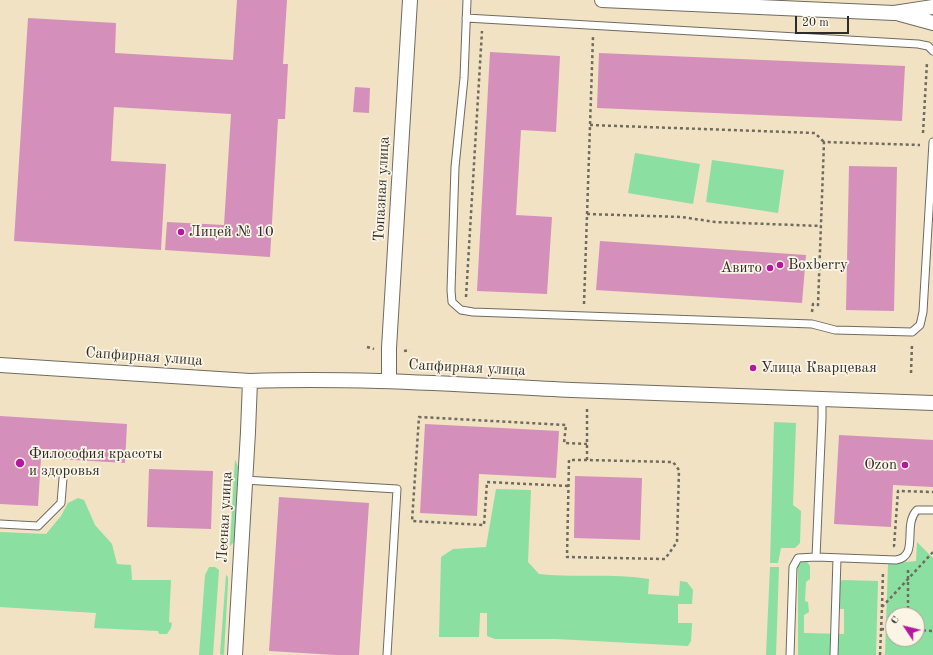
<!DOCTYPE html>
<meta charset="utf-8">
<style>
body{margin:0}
#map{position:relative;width:933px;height:655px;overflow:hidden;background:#f0e2c3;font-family:"Old Standard TT",serif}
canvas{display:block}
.north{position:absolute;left:885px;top:607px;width:40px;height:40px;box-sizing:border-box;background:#fcf5e5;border:1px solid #a8a49b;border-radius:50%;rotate:305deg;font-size:11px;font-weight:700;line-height:16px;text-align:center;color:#2b2b2b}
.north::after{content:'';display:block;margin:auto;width:14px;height:18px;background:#b5179e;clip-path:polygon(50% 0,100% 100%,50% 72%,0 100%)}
.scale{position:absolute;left:795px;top:16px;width:54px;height:18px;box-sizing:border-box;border:2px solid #2b2b2b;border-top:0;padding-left:5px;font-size:12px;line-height:14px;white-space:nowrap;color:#2b2b2b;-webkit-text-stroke:3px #fcf5e5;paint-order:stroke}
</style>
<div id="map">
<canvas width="933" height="655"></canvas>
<div class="north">С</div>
<div class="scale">20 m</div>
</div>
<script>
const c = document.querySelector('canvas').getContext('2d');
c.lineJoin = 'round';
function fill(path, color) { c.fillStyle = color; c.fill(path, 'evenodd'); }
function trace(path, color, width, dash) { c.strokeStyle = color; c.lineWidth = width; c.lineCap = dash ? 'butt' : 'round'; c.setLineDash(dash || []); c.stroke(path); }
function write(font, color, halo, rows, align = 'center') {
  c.font = font + ' "Old Standard TT",serif'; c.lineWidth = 3.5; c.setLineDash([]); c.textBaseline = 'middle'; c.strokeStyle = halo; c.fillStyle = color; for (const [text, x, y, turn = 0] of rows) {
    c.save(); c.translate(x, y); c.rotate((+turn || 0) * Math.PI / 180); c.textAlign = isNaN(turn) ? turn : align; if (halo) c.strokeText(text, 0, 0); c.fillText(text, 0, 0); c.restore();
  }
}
fill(new Path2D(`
 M635 153 700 164 693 204 628 193Z
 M712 160 784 170 778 213 706 202Z
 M774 422 796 423 793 505 801 511 800 543 795 548H781L778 563H770Z
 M235 459 238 467 235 534V541L230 546Z
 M496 489 531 490 528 562 539 574C576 578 613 573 649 579L648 594 679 596 680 581 687 582 693 590 692 604H678V623H692L691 641 688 646 556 639H495L487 636V613H480L479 637H439L441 557 453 549 486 547Z
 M78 498 84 500 95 525 112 544 117 564 131 565 132 580H171L169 622 172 623 171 628 167 634H159L158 631 94 628 96 613 0 607V532L46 534 61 516 68 503Z
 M917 542 933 558V655H885L888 564 916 561ZM893 615H917V639H893Z
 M801 562H807L810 566V579L806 582 805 601 808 602 809 612 804 615V633L844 634V609H837L840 582 842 580 878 581 876 655H798V566Z
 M209 567H215L219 570 213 655H199L205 575Z
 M770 567H779L776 655H766Z
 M226 575 228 577V583L224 655 220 654Z`), '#8bdfa0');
fill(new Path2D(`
 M237 0H287L283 64H288L285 119H278L270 257 165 250 167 222 224 225 231 114 114 107 111 161 166 164 161 250 14 241 28 18 116 23 115 53 233 60Z
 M490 52 560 56 556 132 521 130 516 215 552 217 547 294 477 291Z
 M599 53 905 66 902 121 597 108Z
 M355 87 370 88 369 113 353 112Z
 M849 166 897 167 894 311 846 310Z
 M600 241 806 255 802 303 596 290Z
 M0 416 127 424 125 463 41 458 38 506 0 504Z
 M425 424 559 431 556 478 479 474 477 516 420 513Z
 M839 435 933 440V487L893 485 891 527 834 524Z
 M149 469 213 471 211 529 147 527Z
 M575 476 642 478 640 540 574 538Z
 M279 497 369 503 359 655H335L269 651Z`), '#d490ba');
const service = new Path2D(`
 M467 0 464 78 455 167 451 290 452 302 461 310 473 312 812 324 835 330 912 332 920 325 923 312 933 142
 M466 18 918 44 928 46 933 51
 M244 480 397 489 387 655
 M0 524 38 526 61 503 63 478
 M816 557 896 560C920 556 902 525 917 510H933
 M790 655 793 567 798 558 816 557 822 418V399
 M834 655 837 558`);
const minor = new Path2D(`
 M602 0 894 13 933 7
 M900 14 933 23
 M0 365 250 381C357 377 465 385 572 390 693 395 813 399 933 403
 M389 381V348L410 0
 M235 655 248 432 250 381`);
trace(service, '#706b60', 9);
trace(minor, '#706b60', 16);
trace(new Path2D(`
 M590 125 815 133 824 142
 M923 133 927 62
 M587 214 682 217 715 222 821 226
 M466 297 482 31
 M584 304 593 37
 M812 312 813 304 818 305 824 142 920 145
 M367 347 374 349
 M404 351 410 350
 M911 373 912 344
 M587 460H569L567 557 665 559 677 542 679 470 673 462 587 460V406
 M568 486 487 482 484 525 412 521 419 417 566 425 564 443 587 444
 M893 546H894L898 491 933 492
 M882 607 883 572
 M908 615V568
 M881 629 893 630
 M917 630 933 631
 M880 655 882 607 933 552`), '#706b60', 2.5, [3, 3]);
trace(service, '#fff', 7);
trace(minor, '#fff', 14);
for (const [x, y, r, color] of [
 [181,232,4,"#b5179e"],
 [780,265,4,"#b5179e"],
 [770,268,4,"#b5179e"],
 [753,368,4,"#b5179e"],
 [20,463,5,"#b5179e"],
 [905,465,4,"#b5179e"]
]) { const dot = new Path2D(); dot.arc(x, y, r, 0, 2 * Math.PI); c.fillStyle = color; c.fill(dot); trace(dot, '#fcf5e5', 1.5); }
write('15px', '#2b2b2b', '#fcf5e5', [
 ["Топазная улица",382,189,-87],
 ["Сапфирная улица",144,357,4],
 ["Сапфирная улица",467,368,3],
 ["Лесная улица",225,517,-87]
]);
write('15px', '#2b2b2b', '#fcf5e5', [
 ["Лицей № 10",189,232],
 ["Boxberry",788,265],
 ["Авито",762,268,"right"],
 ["Улица Кварцевая",761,368],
 ["Философия красоты",29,454],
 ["и здоровья",29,471],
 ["Ozon",897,465,"right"]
], 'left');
</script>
